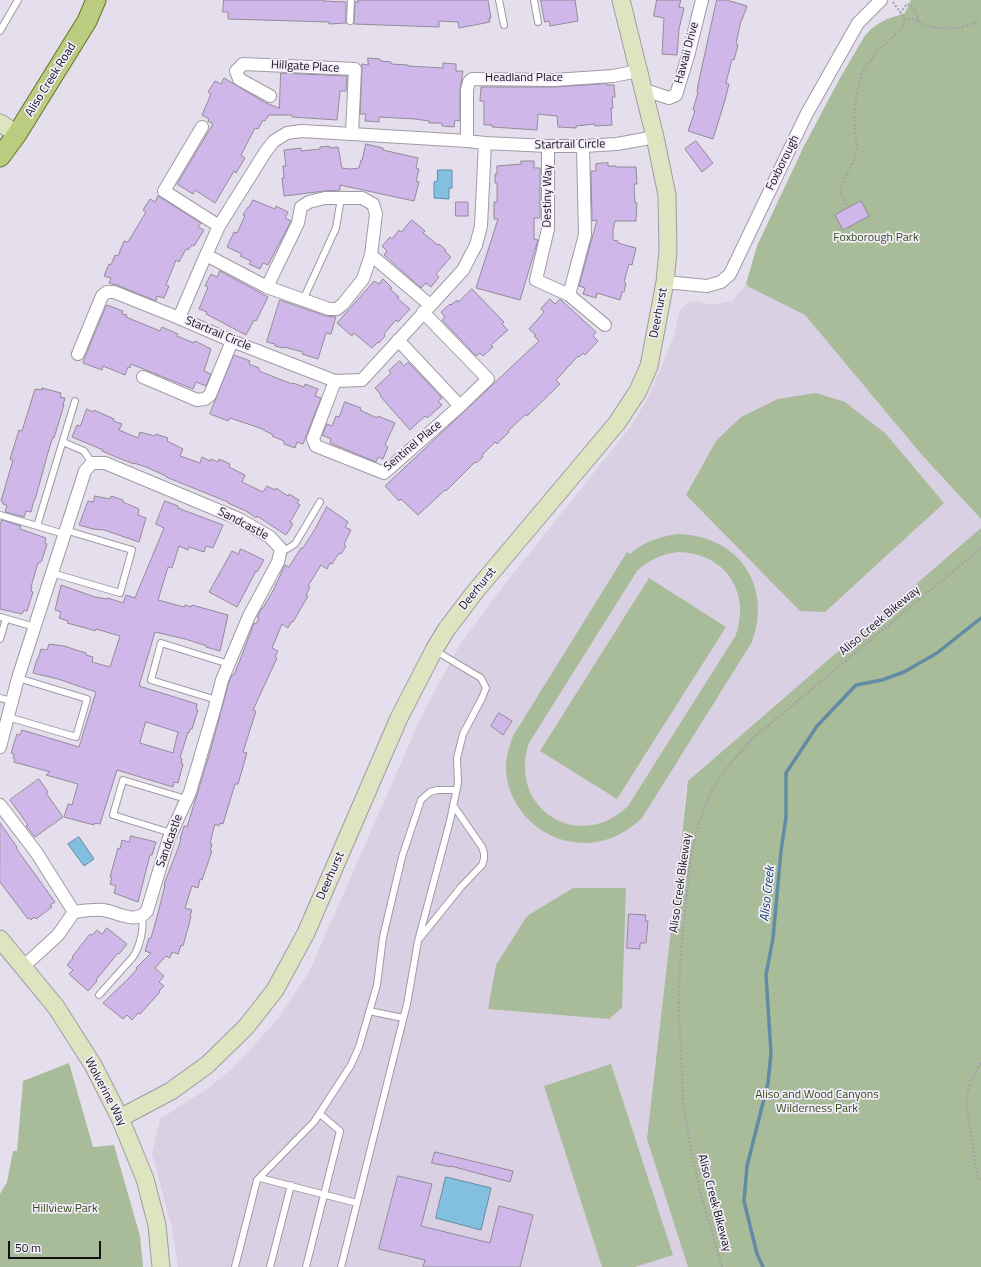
<!DOCTYPE html>
<style>
body{margin:0}
#map{position:relative;width:981px;height:1267px;overflow:hidden;background:#e5dfed;font-family:"Titillium Web",sans-serif}
canvas{display:block}
.scale{position:absolute;left:8px;top:1241px;width:93px;height:18px;box-sizing:border-box;border:2px solid #141116;border-top:0;padding-left:5px;font-size:12px;line-height:14px;white-space:nowrap;color:#141116;-webkit-text-stroke:3px #f3ecfa;paint-order:stroke}
</style>
<div id="map">
<canvas width="981" height="1267"></canvas>
<div class="scale">50 m</div>
</div>
<script>
const c = document.querySelector('canvas').getContext('2d');
c.lineJoin = 'round';
function fill(path, color) { c.fillStyle = color; c.fill(path, 'evenodd'); }
function trace(path, color, width, dash) { c.strokeStyle = color; c.lineWidth = width; c.lineCap = dash ? 'butt' : 'round'; c.setLineDash(dash || []); c.stroke(path); }
function write(font, color, halo, rows, align = 'center') {
  c.font = font + ' "Titillium Web",sans-serif'; c.lineWidth = 3.5; c.setLineDash([]); c.textBaseline = 'middle'; c.strokeStyle = halo; c.fillStyle = color; for (const [text, x, y, turn = 0] of rows) {
    c.save(); c.translate(x, y); c.rotate((+turn || 0) * Math.PI / 180); c.textAlign = isNaN(turn) ? turn : align; if (halo) c.strokeText(text, 0, 0); c.fillText(text, 0, 0); c.restore();
  }
}
fill(new Path2D(`
 M746 284 749 287 805 315 921 454 981 519V528L686 789 649 1139 689 1267H178L172 1228 152 1154 160 1119 210 1087 233 1068 278 1019 309 972 423 713 459 646 497 594 631 426 646 401 662 366 673 338 680 310 687 303 697 301 713 305 732 301Z`), '#d9d0e4');
fill(new Path2D(`
 M911 0H981V519L921 454 805 315 749 287 746 284 757 246 804 146 840 78 864 37 871 29 878 24 887 19 905 13Z
 M816 393 845 402 885 433 944 503 825 612 800 611 686 495 716 441 741 417 778 399Z
 M981 528V1267H688L647 1139 688 781Z
 M677 534C737 535 773 584 752 642L642 818C633 826 623 834 611 838 564 856 511 823 506 772 505 760 509 748 513 736L627 552 630 554C643 542 659 537 677 534ZM678 552C724 553 751 590 736 635L628 806C579 854 507 808 529 743L637 571C649 560 661 554 678 552Z
 M649 578 726 627 617 799 540 751Z
 M573 888H626L622 1008 609 1019 488 1009 496 965 527 916Z
 M69 1063 93 1147 114 1145 140 1236 143 1267H0V1194L7 1182 13 1151H17L23 1081Z
 M611 1064 673 1255 635 1267H602L544 1086Z`), '#a9bc99');
const water = new Path2D(`
 M438 170H452V188H449V199L434 198V182L437 181Z
 M79 837 94 859 84 866 68 844Z
 M446 1177 491 1188 481 1230 436 1218Z`);
fill(water, '#83c0df');
trace(water, '#628ca3', 1);
trace(new Path2D(`
 M763 1267 757 1254 744 1201 747 1166 768 1083 771 1053 766 975 773 938 781 851 786 817V773L817 726 856 685 882 680 904 672 937 653 981 618`), '#628ca3', 3.5);
const building = new Path2D(`
 M224 0H324V1L346 2V23L329 24V22L228 19V12H223Z
 M358 0H488L491 18H489L490 22 459 28 458 22 439 21V27L354 24 355 2H358Z
 M541 0H575L578 21 550 26 549 21 545 22Z
 M657 0H681L679 7 684 8 679 29 677 55 662 54 664 18 654 16Z
 M717 0H726L747 6 742 20H741L736 44 738 45 734 60 732 59 726 83 729 84 725 100 713 139 688 131 695 111 693 110 698 92H697L698 85Z
 M368 58 380 59V61L391 62V64L408 65V66L443 68V63L456 64V71H463L460 90V121L455 120 454 127 442 126V123H429V121L415 119 379 117V122L365 121 366 114H360L362 66V64L368 65Z
 M281 73 347 76 346 91H340L337 120 292 117V115H269L265 121 263 120 258 129 255 128 241 155 245 158 236 173 234 171 215 203 195 190 193 194 177 184 213 124 208 121 209 119 202 115 211 94 208 92 215 81 221 84 224 78 266 103 279 108Z
 M607 84V85H614L615 97H612L613 108H611L612 125 595 126V124L576 126V128L558 127 557 116 538 114 537 130 492 127V125H484V101H480L481 87H554Z
 M696 141 713 163 702 172 685 149Z
 M366 144 383 148V150L418 158 416 168 419 169 416 181 419 182 414 201 340 185V190L325 191 284 196 282 178H284L283 166H286L284 150 301 148V151L320 149V147L329 146 330 148 338 147 342 168 350 169 359 168 361 160H362Z
 M521 161H534V168H540V218H534V239L538 240 520 300 476 288 498 219H494V202H497V183H495V174H497V166L521 164Z
 M608 163V166H616V167H636L637 184H634L635 203H637L636 221H615L613 230V240L618 241V243L636 248 632 265 629 264 624 282 626 283 624 292H622L620 300 597 293 596 298 583 294 585 288 579 286 597 220 592 221 591 171H596V164Z
 M158 196 201 223 198 227 204 230 194 246 192 245 188 250 186 249 179 262 176 260 166 285 169 286 164 298 157 296 156 301 117 285 109 283 111 278 104 276 109 264 111 265 115 255 118 256 124 241 128 242 146 212 143 210 150 199 155 202Z
 M253 200 275 209 276 206 288 212 285 218 291 221 268 265 263 263 260 269 249 264 251 261 240 256 242 254 227 247 234 232 237 233 245 216 243 215 248 207H249Z
 M861 201 869 216 843 230 835 215Z
 M456 202H468V216H456Z
 M412 220 425 231 423 233 438 245 439 244 446 250 445 251 451 257 436 274 439 277 431 287 426 283 421 288 384 255 387 251 382 246 390 237 392 239 399 230 401 232Z
 M220 271 268 297 256 321 254 320 246 335 206 314 207 312 199 309 208 287 205 286 211 274 217 277Z
 M383 279 392 288 390 289 399 297 397 298 410 309 398 322 396 320 384 334 385 336 379 343 378 342 372 348 354 333 352 336 337 323 374 281 379 284Z
 M472 289 504 322 502 324 508 330 491 345 493 347 483 356 480 353 476 356 442 320 445 317 441 312 450 304 451 305 457 300 458 302Z
 M550 299 555 304 560 299 596 332 593 336 598 341 585 355 583 353 579 357 578 356 556 380 560 384 527 416 526 414 508 431 509 432 497 444 495 442 482 455 483 457 476 463 475 462 446 491 445 490 418 515 401 499 399 501 385 486 539 341 534 336 536 335 529 329 544 312 541 309Z
 M280 300 326 316 336 317 331 334 326 333 318 359 302 354 303 352 284 347V348L275 346V344L267 342Z
 M107 305 123 311 122 314 127 315 126 317 160 331 162 327 178 334 177 336 194 343 195 341 211 349 204 371 211 374 206 386 196 382 193 389 131 364 130 368 128 367 125 375 103 366 102 370 83 363Z
 M234 355 250 361 249 364 259 368V371L292 384 293 383 304 387 305 384 318 389 315 396 321 398 303 444 297 442 295 448 284 444V441L272 436 273 435 260 428 230 418 228 421 210 414Z
 M400 361 404 366 408 362 442 398 438 401 442 405 427 418 425 416 410 430 380 396 381 395 375 388 391 373 389 371Z
 M42 388 61 393 60 397 65 398 63 405H64L54 438 53 437 49 449 35 500H34L31 512 26 511 24 517 5 512 7 505 3 504V502L1 501 13 460 10 459 19 430 22 431 35 389 42 390Z
 M345 402 361 408 360 410 377 418 378 416 395 423 385 445 388 447 383 459 378 457 376 462 330 443 331 439 322 435 327 424 332 426 336 416 339 417Z
 M87 409 93 412 94 410 114 419 113 421 122 424 119 430 138 438 140 432 155 436 156 434 168 438 167 441 183 449 180 456 200 463 202 457 210 461 211 459 218 462 219 459 230 464 229 467 245 475 242 482 263 492 267 486 275 490 276 488 288 496 289 494 299 500 297 503 300 505 290 522 293 524 286 535 257 516 256 518 246 511 228 503V502L166 477V476L146 467 134 463V464L116 457 102 451 103 450 72 437 77 425 80 426Z
 M95 496 110 499 111 496 123 500V502L139 509 138 515 146 518 139 542 104 530 93 529 79 525 88 501 93 502Z
 M165 501 178 506V508L199 516 223 525 213 548 206 546 204 552 189 547 188 550 179 546 172 568 168 567 158 600 184 607 185 605 191 607 192 605 228 615 220 651 206 647 207 646 185 639 155 632 139 686 197 704 196 709 198 710 192 729H190L189 733 188 732 180 758 182 759 181 763 183 764 178 783 174 782 173 787 117 770 100 824 94 823V825L64 817 68 804 72 805 78 784 46 775 50 772 14 762 15 759 13 758 14 754 11 753 17 734 20 735 22 730 79 747 96 692 58 679 33 673 37 659H38L41 649 47 650 49 644 64 646 86 653V655L93 657 92 662 110 667 120 636 96 629 95 631 89 629 67 623 68 621 59 618 61 612 55 610 61 585 95 597 107 599 108 598 123 603 126 595 135 598 164 528 156 524ZM146 722 178 732 173 753 140 743Z
 M327 507 348 522 345 527 351 530 344 544 346 546 341 554 339 553 332 564 330 563 327 569 321 565 308 586 310 587 306 595 308 596 293 622 292 621 288 628 282 624 272 648 278 651 275 657 277 658 253 710 256 711 243 752 247 753 238 784H235L223 824 220 823 219 826 215 824 210 843 212 844 210 851H212L202 880 200 879 198 888 192 886 185 908 192 910 190 916 191 917 183 946 181 945 178 954 172 952 170 958 166 956 155 968 164 976 159 982 164 986 159 991 160 992 140 1014 138 1013 132 1020 127 1015 123 1019 103 1003 129 978 137 969 136 968 151 953 145 951 149 938H151L157 917 165 885 164 884 177 851 181 839H180L184 826 187 827 210 752 229 682 232 675H234L242 655 254 623 256 624 259 618 257 617 262 608H263L274 589 285 565 289 567 301 548H303L315 529Z
 M2 520 21 526 20 529 46 538 45 543 47 544 43 557 41 562H39L37 566 31 587H32L31 591 33 592 27 611 24 610 22 614 0 609V525Z
 M241 549 264 560 257 572 256 571 237 607 209 592 232 551 238 554Z
 M499 713 512 721 503 735 491 726Z
 M39 779 48 792 46 793 63 817 35 837 26 826 28 825 10 800Z
 M0 823 17 847 16 848 55 902 50 905 52 907 36 919 34 917 31 920 30 918 28 919 0 882Z
 M131 836 156 842 152 855H150L138 902 114 893 116 886 110 884 112 877H110L118 848 120 849 122 840 129 842Z
 M629 914 646 915 645 921H648L646 943H640V949L627 948Z
 M107 928 127 944 119 954 118 953 96 980 97 981 88 991 69 974 73 970 67 965 73 958 72 957 90 934 92 935 97 930 102 934Z
 M435 1152 513 1171 510 1182 451 1166V1167L432 1163Z
 M398 1176 432 1184 421 1226 490 1243 499 1206 533 1215 520 1267H423L425 1260 379 1249Z`);
fill(building, '#d0b7ea');
trace(building, '#918b97', 1);
const lane = new Path2D(`
 M499 0 504 25
 M534 0 538 22
 M350 21 351 0
 M0 31 18 0
 M303 300 336 228 341 198
 M63 442 84 451 92 463
 M0 515 64 534
 M37 526 75 401
 M281 549H287L295 544 320 502
 M52 573 120 593 132 550 65 530
 M0 617 35 627
 M0 639 6 619
 M0 698 11 701
 M217 700 151 680 161 643 229 664
 M8 717 76 737 87 699 18 678
 M171 833 113 815 123 780 186 799
 M420 938 461 887 482 865 484 859V853L482 847 453 805
 M99 995 133 957C140 946 144 930 142 917
 M369 1011 403 1018
 M260 1178 357 1203
 M235 1267 257 1180 314 1122 351 1065 359 1047 377 985 383 937 402 857 421 800 430 792 437 790H456
 M270 1267 291 1185
 M306 1267 340 1131 320 1114
 M341 1267 407 1004 418 941 450 821 458 783 457 758 463 734 482 698 486 688 481 678 436 651`);
const street = new Path2D(`
 M642 89 669 98 676 95 688 56 702 0
 M270 96 239 79 236 71 243 64 355 69 352 134
 M202 127 164 191 219 226
 M467 141V90L469 82 472 79 554 80 613 76 638 71
 M485 143 481 226 476 245 463 270 362 380 335 381 232 341 179 318 202 264 219 226 266 151 274 141 287 133 302 131 467 141 485 143 548 146H583L617 144 655 137
 M548 146V229L536 280 569 295
 M583 146 585 235 569 295 605 325
 M206 255 267 287 329 309H337L343 304 363 279 371 255
 M665 282 707 286 721 282 730 274 806 115 858 23 881 0
 M267 287 298 223 301 207 309 202 325 198H362L373 204 376 214 371 255 430 305
 M398 340 460 406
 M78 354 102 296 107 292H114L179 318
 M143 377 197 400 205 399 210 395 232 341
 M335 381 313 439 316 446 384 473 460 406 488 379 423 312
 M0 747 18 678 85 471 92 463H105L239 519 270 537 281 549 278 562 249 616 222 680 215 707 190 792 169 838 147 911C135 925 118 912 103 910 94 909 83 911 74 912L58 935 24 966
 M0 805 36 852 74 912`);
const secondary = new Path2D(`
 M0 123 17 134
 M0 939 56 1007 93 1065 120 1118 145 1179 157 1225 161 1267
 M120 1118 171 1091 207 1065 246 1027 275 990 306 933 399 718 434 650 446 630 474 593 617 423 638 391 649 366 665 282 668 251 667 195 655 137 621 0`);
const primary = new Path2D(`
 M0 157 17 134 87 21 96 0`);
trace(lane, '#a09aa6', 8);
trace(street, '#a09aa6', 14);
trace(secondary, '#a09aa6', 19);
trace(primary, '#637424', 21);
trace(new Path2D(`
 M893 2 905 19C907 19 911 19 914 19 918 21 921 24 925 25 944 31 963 29 981 20
 M900 13 907 4 913 7 919 21
 M847 205 841 194 842 183 854 160 857 147 854 117 857 91 863 71 879 49 892 38 902 28 905 19
 M981 1063 970 1082 966 1099 977 1175 981 1181
 M722 1267 701 1195 692 1154 683 1103 679 1007 680 965 690 862 696 832 704 808 712 790 724 771 753 738 981 548`), '#a49faa', 2, [2, 2]);
trace(lane, '#fff', 6);
trace(street, '#fff', 12);
trace(secondary, '#dde5c0', 17);
trace(primary, '#bbcb80', 19);
write('12px', '#141116', '#f3ecfa', [
 ["Hawaii Drive",687,53,-75],
 ["Hillgate Place",305,67,3],
 ["Headland Place",524,78],
 ["Aliso Creek Road",51,80,-58],
 ["Startrail Circle",570,145,-1],
 ["Foxborough",783,163,-64],
 ["Destiny Way",548,196,-89],
 ["Deerhurst",659,313,-79],
 ["Startrail Circle",218,334,23],
 ["Sentinel Place",413,446,-40],
 ["Sandcastle",243,524,28],
 ["Deerhurst",478,589,-51],
 ["Aliso Creek Bikeway",880,621,-40],
 ["Sandcastle",170,841,-70],
 ["Deerhurst",331,876,-66],
 ["Aliso Creek Bikeway",681,883,-82],
 ["Wolverine Way",105,1092,62],
 ["Aliso Creek Bikeway",714,1203,75]
]);
write('12px', '#324b15', '#f3ecfa', [
 ["Foxborough Park",876,238],
 ["Aliso and Wood Canyons",817,1095],
 ["Wilderness Park",817,1109],
 ["Hillview Park",65,1209]
]);
write('italic 13px', '#0d4257', '#f3ecfa', [
 ["Aliso Creek",768,894,-84]
]);
</script>
